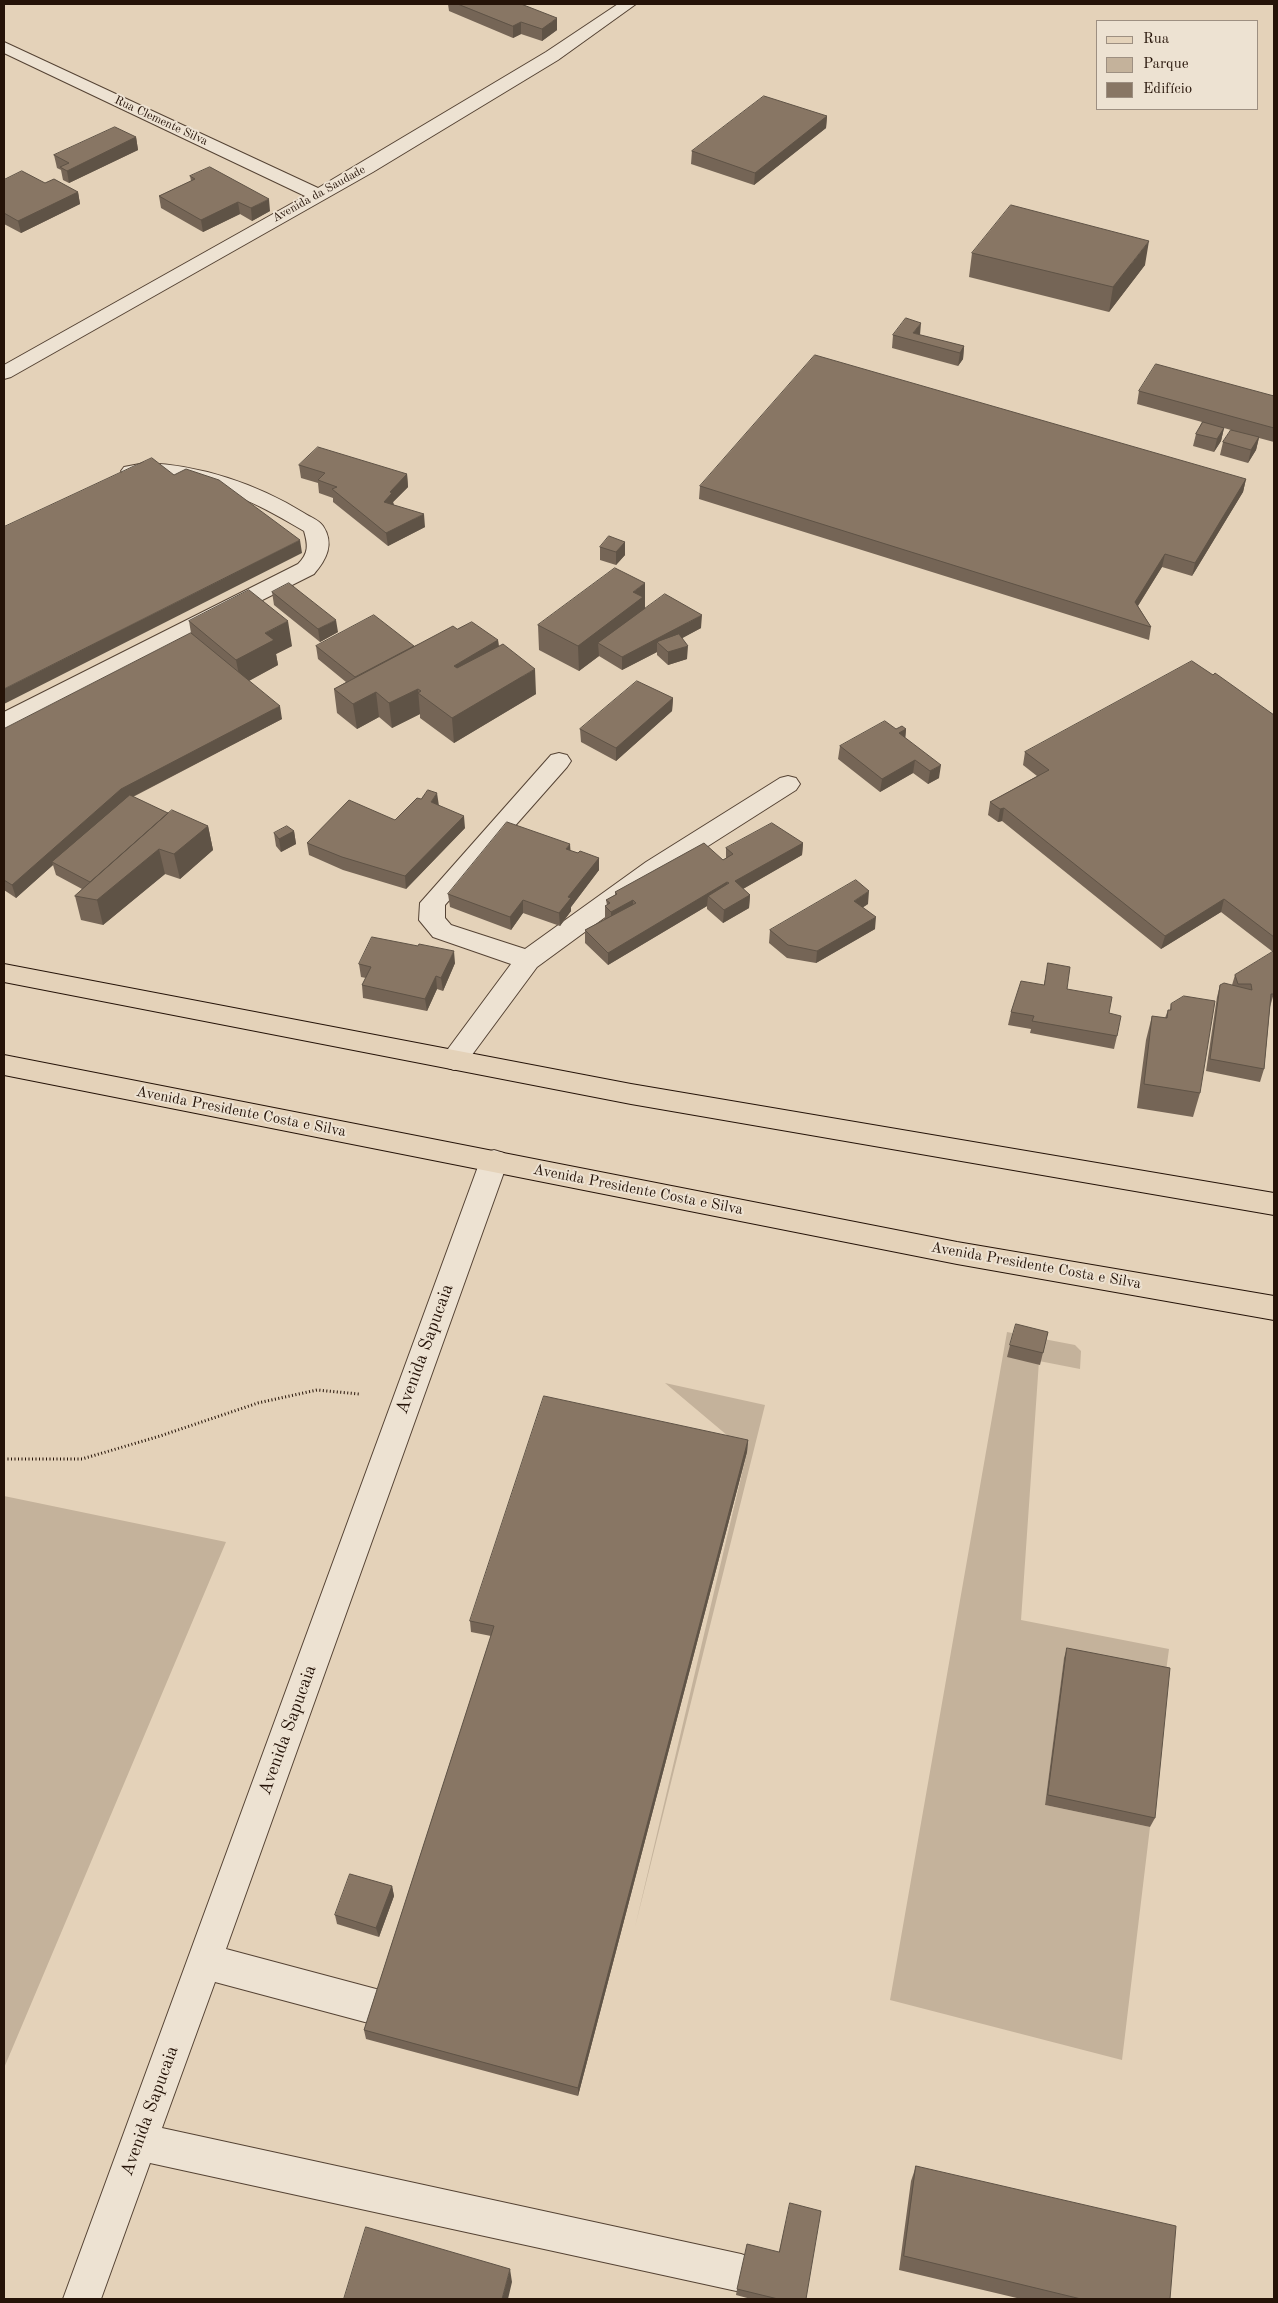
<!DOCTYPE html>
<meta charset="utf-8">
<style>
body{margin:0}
#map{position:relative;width:1278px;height:2303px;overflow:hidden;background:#e4d2b9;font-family:"Old Standard TT",serif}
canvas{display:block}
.frame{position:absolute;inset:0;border:5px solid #251308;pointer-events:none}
.legend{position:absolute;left:1096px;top:20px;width:162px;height:90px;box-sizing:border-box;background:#ede2d2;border:1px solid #9d8f81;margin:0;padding:6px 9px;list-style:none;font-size:15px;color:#251308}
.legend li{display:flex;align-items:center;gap:10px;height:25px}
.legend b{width:25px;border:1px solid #9d8f81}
</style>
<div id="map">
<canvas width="1278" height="2303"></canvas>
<div class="frame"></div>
<ul class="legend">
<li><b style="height:6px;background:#e4d2b9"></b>Rua</li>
<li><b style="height:14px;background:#c4b29b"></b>Parque</li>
<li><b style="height:14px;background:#887664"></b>Edifício</li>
</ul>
</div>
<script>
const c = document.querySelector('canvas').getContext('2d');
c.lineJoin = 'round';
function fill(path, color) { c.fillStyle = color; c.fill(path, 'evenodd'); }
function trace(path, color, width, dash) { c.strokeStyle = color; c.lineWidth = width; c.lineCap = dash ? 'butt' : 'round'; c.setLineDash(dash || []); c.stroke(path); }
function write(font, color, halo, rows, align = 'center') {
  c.font = font + ' "Old Standard TT",serif'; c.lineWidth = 4; c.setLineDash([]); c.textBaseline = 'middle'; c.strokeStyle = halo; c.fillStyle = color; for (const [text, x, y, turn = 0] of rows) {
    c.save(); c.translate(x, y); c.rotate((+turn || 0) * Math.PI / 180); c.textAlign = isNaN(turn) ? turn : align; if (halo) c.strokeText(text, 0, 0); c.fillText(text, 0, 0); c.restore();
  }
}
fill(new Path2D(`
 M1007 1332 1075 1345 1081 1351 1080 1369 1039 1361 1021 1620 1169 1649 1165 1679 1064 1659 1045 1805 1150 1827 1122 2060 890 2000Z
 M665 1383 765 1405 635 1927 747 1452Z
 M4 1496 226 1542 4 2068Z`), '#c4b29b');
const minor = new Path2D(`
 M618 4H636L558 60 373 172 11 377 4 379V365L305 196 4 53V42L318 188 546 52Z
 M145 463C201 465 257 484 304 513 310 517 319 520 323 526 335 544 326 560 314 574L12 726 4 729V712L298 564C309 553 308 545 304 531 265 508 226 487 181 479 170 477 158 475 146 475 138 475 132 477 124 475L121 471 124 467Z
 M559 753 567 755 571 761 567 767 445 905V918L451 925 525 949 646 862 780 778 788 776 796 778 800 784 796 790 664 874 537 967 463 1067 454 1070 445 1067 441 1060 445 1053 511 964 433 937 419 920 420 903 551 755Z
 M494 1150 504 1153 508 1161 226 1949 376 1989 389 1994 394 2007 389 2020 376 2025 215 1982 162 2128 741 2254 755 2259 760 2273 755 2287 741 2292 150 2163 101 2299H63L480 1161 484 1153Z`);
const major = new Path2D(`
 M4 964 631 1084 1274 1193V1215L631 1104 4 982Z
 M4 1055 957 1242 1274 1296V1320L957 1264 4 1075Z`);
trace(minor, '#554334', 2);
trace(major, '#251308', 2);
trace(new Path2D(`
 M4 1459H82L160 1436 258 1403 317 1390 359 1394`), '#251308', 3, [1, 2.5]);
fill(minor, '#ede2d2');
fill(major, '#e4d2b9');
fill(new Path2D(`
 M448 4H521L557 30 542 41 521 34 513 38 449 11Z
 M827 116 826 128 754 185 691 164 692 151Z
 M136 137 138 150 69 183 63 180 61 170 57 168 54 155Z
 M190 176 270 211 252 221 240 214 203 232 161 208 159 196 191 181Z
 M4 180 45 183 78 192 80 204 21 233 4 224Z
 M972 253 1145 265 1109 312 969 277Z
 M893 335H920L964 346 963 359 958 366 892 348Z
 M1139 391 1274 396V442L1259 438 1256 450 1248 463 1220 455 1223 442 1231 430 1224 428 1221 441 1214 452 1193 446 1196 434 1202 422 1137 404Z
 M299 465 407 474 408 487 393 502 394 505 425 527 388 546 333 502V498L319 493 318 483 301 478Z
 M1246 479 1243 492 1192 576 1162 567 1138 606 1151 627 1149 640 699 499 700 486Z
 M625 542V555L616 565 600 560V547Z
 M272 592 338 632 320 642 274 605Z
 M645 608 701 628 682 638 687 659 668 665 657 655V652L622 670 599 656 579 671 539 650 538 625Z
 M189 621 292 646 276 654 278 665 249 681 282 719 133 797 168 813 208 826 213 850 180 879 165 874 103 925 81 920 75 896 82 889 56 875 53 865 16 898 4 890V729L191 633Z
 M457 629 498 640 499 646 536 694 454 743 420 718V714L392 728 379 717 357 729 337 713 334 689 346 682 318 659 316 646H414Z
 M1213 675 1274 715V993L1270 1007 1264 1069 1260 1082 1206 1071 1217 997 1220 985H1232L1235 975 1273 952 1221 912 1161 949 1002 821 998 822 988 815 990 802 1037 776 1023 765 1025 752Z
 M673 698 672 711 616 761 581 742 580 729Z
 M896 729H906L905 738 939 778 928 784 913 773 880 792 838 759 840 746Z
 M439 805 465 828 406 889 343 870 309 855 307 843 395 820Z
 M294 831 296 844 281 852 276 846 274 833Z
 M803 843 802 855 743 889 750 895 749 908 723 923 707 909V906L608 965 585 943V930L605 919V906L607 905 606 900 615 895V892L723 860 726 858V848Z
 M570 851 599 858V870L571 907V911L560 926 523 913 511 930 450 907 448 894Z
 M868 904 863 907 875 929 816 963 787 958 769 943 770 930Z
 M455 963 443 991 437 989 427 1011 363 998 362 985 366 978 361 977 359 964Z
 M1048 963 1067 989 1109 1013 1117 1036 1114 1049 1030 1033 1031 1029 1008 1025 1011 1012 1044 985Z
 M1171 1004 1200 1093 1193 1117 1137 1108 1146 1040 1152 1016 1165 1018 1168 1010H1170Z
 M1048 1332 1040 1365 1007 1357 1010 1345Z
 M748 1440 747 1452 578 2096 366 2039 364 2030 491 1636 471 1632 470 1621Z
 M1067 1648 1155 1818 1150 1827 1045 1805 1064 1658Z
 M392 1886 394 1896 379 1937 337 1924 335 1915Z
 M916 2166 1170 2299H1021L899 2270 911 2181Z
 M779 2252 806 2299H751L736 2295 737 2289Z`), '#756556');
fill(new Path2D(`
 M557 18V30L542 41V29Z
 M521 22V34L513 38V26Z
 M827 116 826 128 754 185 755 173Z
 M136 137 138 150 69 183 67 171Z
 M78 192 80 204 21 233 18 221Z
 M269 199 270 211 252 221 251 208Z
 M238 202 240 214 203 232 201 220Z
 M1149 241 1145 265 1109 312 1113 287Z
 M921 323 920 335 913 333Z
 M964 346 963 359 958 366 960 353Z
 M1224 428 1221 441 1214 452 1217 439Z
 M1259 437 1256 450 1248 463 1251 450Z
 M407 474 408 487 393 502 394 506 384 502 390 492Z
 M1246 479 1243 492 1192 576 1195 563Z
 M424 514 425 527 388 546 386 533Z
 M300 540 302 553 4 704V689Z
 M625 542V555L616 565V552Z
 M1165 554 1162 567 1132 615 1135 602Z
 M645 583V608L598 643 599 656 579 671 578 646 633 592Z
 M702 615 701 628 664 648 657 642V652L622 670V657Z
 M336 620 338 632 320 642 318 629Z
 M288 621 292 646 276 654 278 665 241 685 236 660 265 633Z
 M498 640 500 665 456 690 454 666Z
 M688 646 687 659 668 665V652Z
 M535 669 536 694 454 743 452 718Z
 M418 689 420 714 392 728 389 703Z
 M376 692 379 717 357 729 353 704Z
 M673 698 672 711 616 761V748Z
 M280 706 282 719 124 801 52 862 53 865 16 898 12 885 121 789Z
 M906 729 905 742 899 733Z
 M915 760 913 773 880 792 882 779Z
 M941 765 939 778 928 784 930 771Z
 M437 793 439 806 431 802Z
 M1004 808 1002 821 998 822 1000 809Z
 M464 816 465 828 406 889 405 876Z
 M208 826 213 850 180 879 174 854Z
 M294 831 296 844 281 852 279 839Z
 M803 843 802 855 734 894 735 881Z
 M570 844 571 857 566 849Z
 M159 849 165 874 103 925 97 900Z
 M599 858V870L571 907V911L560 926 559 913 568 897Z
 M727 882V894L708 896 707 906 608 965V953Z
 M869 891 868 904 853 914 854 901Z
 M750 895 749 908 723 923 724 910Z
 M1224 899 1221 912 1161 949 1165 936Z
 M523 900V913L511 930 510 917Z
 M633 900V913L611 925V912Z
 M876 917 875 929 816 963 817 951Z
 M454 951 455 963 443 991 441 978Z
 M436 976 437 989 427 1011 425 999Z
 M748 1440 747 1452 578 2096V2088Z
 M392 1886 394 1896 379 1937 376 1928Z
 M510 2269 512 2282 508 2299H502Z`), '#5f5346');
const building = new Path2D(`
 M458 4H521L557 18 542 29 521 22 513 26Z
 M764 96 827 116 755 173 692 151Z
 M115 127 136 137 67 171 60 167 69 163 54 155Z
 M210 167 269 199 251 208 238 202 201 220 159 196 195 179 190 176Z
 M22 171 45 183 54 179 78 192 18 221 4 213V180Z
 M1011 205 1149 241 1113 287 972 253Z
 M906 318 921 323 913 333 964 346 960 353 893 335Z
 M815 355 1246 479 1195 563 1165 554 1135 602 1151 627 700 486Z
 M1156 364 1274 396V428L1139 391Z
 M1203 422 1224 428 1217 439 1196 434Z
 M1231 430 1259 437 1251 450 1223 442Z
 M318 447 407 474 390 492 392 493 384 502 424 514 386 533 332 489 337 487 318 480 325 473 299 465Z
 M152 458 174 475 186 469 219 480 300 540 4 689V527Z
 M609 536 625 542 616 552 600 547Z
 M615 568 645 583 633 592 643 597 578 646 538 625Z
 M289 583 336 620 318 629 272 592Z
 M249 590 288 621 265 633 274 640 236 660 189 621Z
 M665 594 702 615 622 657 598 643Z
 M374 615 414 646 355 677 316 646Z
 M472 622 498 640 454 666 457 668 503 644 535 669 452 718 418 693 421 691 418 689 389 703 376 692 353 704 334 689 453 626 457 629Z
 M191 633 280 706 121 789 12 885 4 880V729Z
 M679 634 688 646 668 652 657 642Z
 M1192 661 1213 675 1215 673 1274 715V937L1224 899 1165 936 1004 808 1000 809 990 802 1049 770 1025 752Z
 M637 681 673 698 616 748 580 729Z
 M885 721 896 729 902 726 906 729 899 733 941 765 930 771 915 760 882 779 840 746Z
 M428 790 437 793 431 802 464 816 405 876 342 857 307 843 349 800 395 820 417 798 421 799Z
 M130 795 168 813 90 882 52 862Z
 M172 810 208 826 174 854 159 849 97 900 75 896Z
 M507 822 570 844 566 849 578 853 580 851 599 858 568 897 571 898 559 913 523 900 510 917 448 894Z
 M772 823 803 843 735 881 750 895 724 910 708 896 729 883 727 882 608 953 585 930 636 903 633 900 611 912 605 906 610 903 606 900 617 894 615 892 704 843 723 860 733 854 726 848Z
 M287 826 294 831 279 839 274 833Z
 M856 880 869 891 854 901 876 917 817 951 788 945 770 930Z
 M372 937 418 946 419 944 454 951 441 978 436 976 425 999 362 985 371 967 359 964Z
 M1274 951V994H1271L1264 1069 1210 1059 1220 985 1224 983 1252 990 1251 984H1238L1235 975Z
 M1048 963 1070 967 1067 989 1112 997 1109 1013 1121 1016 1117 1036 1032 1021 1034 1016 1011 1012 1021 981 1044 985Z
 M1184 996 1215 1001 1200 1093 1144 1084 1152 1016 1167 1018 1168 1010H1171V1004Z
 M1016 1324 1048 1332 1043 1353 1010 1345Z
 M544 1396 748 1440 578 2088 364 2030 494 1626 470 1621Z
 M1067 1648 1170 1668 1155 1818 1048 1795Z
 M350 1874 392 1886 376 1928 335 1915Z
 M916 2166 1176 2226 1170 2299H1081L904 2256Z
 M790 2203 821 2211 806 2299H778L737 2289 747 2244 779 2252Z
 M366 2227 510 2269 502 2299H344Z`);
fill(building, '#887664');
trace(building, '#5f5346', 1);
write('12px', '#251308', '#ede2d2', [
 ["Rua Clemente Silva",161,121,25],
 ["Avenida da Saudade",319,194,-29]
]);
write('15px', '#251308', '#ede2d2', [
 ["Avenida Presidente Costa e Silva",241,1112,11],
 ["Avenida Presidente Costa e Silva",638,1190,11],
 ["Avenida Presidente Costa e Silva",1036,1266,10]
]);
write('18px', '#251308', '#ede2d2', [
 ["Avenida Sapucaia",425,1349,-70],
 ["Avenida Sapucaia",288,1730,-70],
 ["Avenida Sapucaia",150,2111,-70]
]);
</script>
